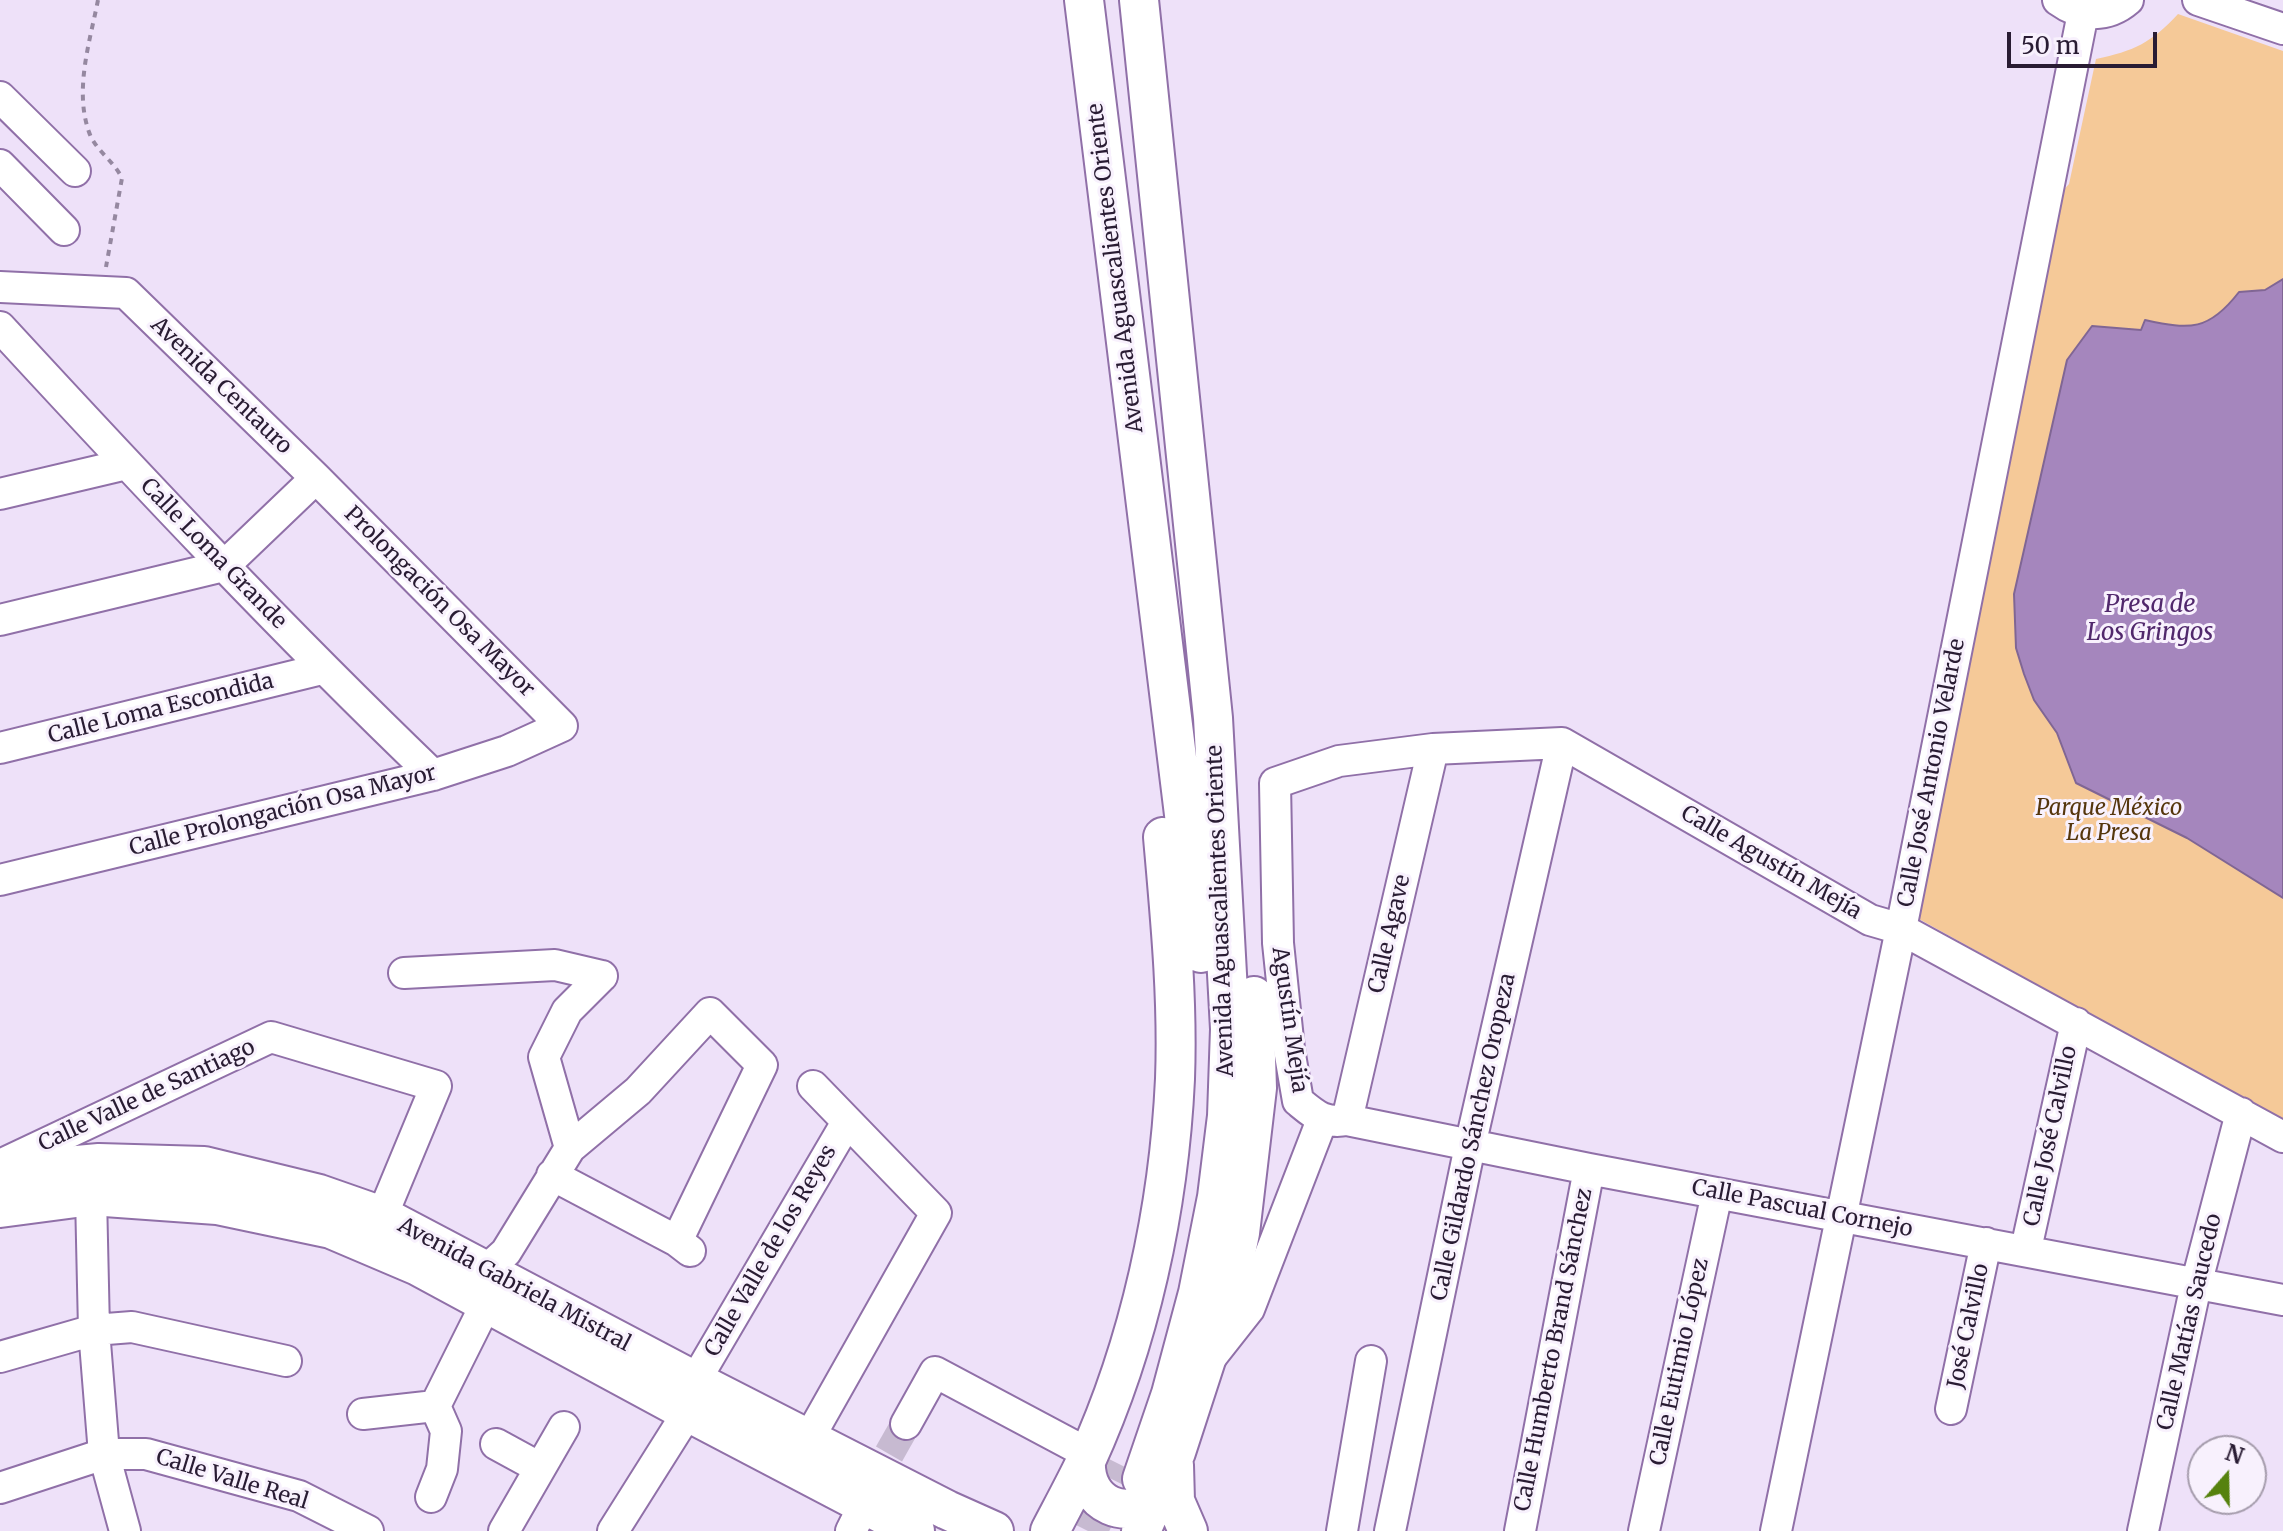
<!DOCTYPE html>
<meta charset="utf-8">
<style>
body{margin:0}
#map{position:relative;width:2283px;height:1531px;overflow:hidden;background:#eee1f9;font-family:Merriweather,serif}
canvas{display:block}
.north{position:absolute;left:2187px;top:1435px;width:80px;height:80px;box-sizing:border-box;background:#f8f1fd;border:2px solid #a59cac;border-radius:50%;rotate:20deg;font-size:22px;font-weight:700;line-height:32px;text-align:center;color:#291c33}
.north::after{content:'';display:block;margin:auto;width:28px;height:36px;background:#56820e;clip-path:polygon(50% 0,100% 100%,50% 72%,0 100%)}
.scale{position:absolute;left:2007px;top:32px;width:150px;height:36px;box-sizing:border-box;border:4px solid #291c33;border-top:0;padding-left:10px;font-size:24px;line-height:28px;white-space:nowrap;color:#291c33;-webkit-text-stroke:6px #f8f1fd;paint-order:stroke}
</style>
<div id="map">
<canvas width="2283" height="1531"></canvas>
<div class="north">N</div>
<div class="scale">50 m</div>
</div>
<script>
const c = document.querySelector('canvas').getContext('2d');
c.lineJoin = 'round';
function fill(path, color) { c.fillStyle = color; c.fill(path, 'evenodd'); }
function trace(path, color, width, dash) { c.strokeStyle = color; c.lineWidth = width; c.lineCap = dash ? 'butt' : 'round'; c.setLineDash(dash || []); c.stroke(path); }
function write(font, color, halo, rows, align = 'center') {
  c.font = font + ' Merriweather,serif'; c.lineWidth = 6; c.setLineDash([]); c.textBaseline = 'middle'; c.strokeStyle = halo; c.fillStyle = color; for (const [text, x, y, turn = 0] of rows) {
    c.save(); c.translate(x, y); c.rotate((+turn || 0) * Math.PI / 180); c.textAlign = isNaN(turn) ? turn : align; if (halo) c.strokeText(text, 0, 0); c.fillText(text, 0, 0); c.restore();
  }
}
fill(new Path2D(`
 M2178 14 2283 51V1121L1919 919 1935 841 1932 816 2059 195 2069 184 2096 59C2134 51 2151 43 2178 14Z`), '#f5c998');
const water = new Path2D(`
 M2283 279V898L2187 838 2076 783 2057 733 2034 700 2024 674 2016 648 2014 594 2067 360 2092 326 2141 330 2145 320C2190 330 2209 331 2239 292L2265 290Z`);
fill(water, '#a586bd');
trace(water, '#806694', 2);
trace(new Path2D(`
 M889 1454 906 1424`), '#c7bad1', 30, [30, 15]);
trace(new Path2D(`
 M1088 1531 1121 1465`), '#c7bad1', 38, [38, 19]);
const minor = new Path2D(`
 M2058 0C2080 16 2106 19 2128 0
 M2198 0 2283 29
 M0 97 75 171
 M0 165 64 230
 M0 287 126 293 316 478 562 726 507 751 433 775 0 880
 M0 327C141 480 283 631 433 775
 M0 494 127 464
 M0 620 224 566 316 478
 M0 748 322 669
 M404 973 555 965 602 976
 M1347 1120 1433 749
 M2283 1137 1901 929 1870 920 1562 743 1433 749 1339 761 1275 783 1278 943 1289 1049 1298 1101C1315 1115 1324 1124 1347 1120L1589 1169 2283 1300
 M570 1148 544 1057 567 1011 602 976
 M0 1165 271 1037 436 1086 382 1216
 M552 1175 677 1241 690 1251
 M91 1196 94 1330 104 1454 125 1531
 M2026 1249 2076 1023
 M471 1284 506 1252 570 1148 638 1091 710 1013 762 1065 677 1241
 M1212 1356 1249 1309 1322 1120
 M0 1357 94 1330 132 1327 286 1361
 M695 1381 847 1122
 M1951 1409 1986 1243
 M363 1414 435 1406 486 1304
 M906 1424 935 1372 1089 1454
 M809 1438 936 1213 813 1086
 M496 1444 540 1468
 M0 1488 104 1454H146L299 1496 368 1531
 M431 1497 442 1469 446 1431 435 1406
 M504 1531 564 1427
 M613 1531 688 1412
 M851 1531 864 1505
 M1342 1531 1371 1361
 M1390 1531 1470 1146 1562 743
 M1520 1531 1589 1169
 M1644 1531 1717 1193
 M1776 1531 1901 929 2083 13
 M2143 1531 2196 1285 2241 1113`);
const major = new Path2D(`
 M1084 0 1201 953
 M1139 0 1213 718 1230 1029 1227 1116 1217 1197 1198 1293 1171 1394 1142 1479
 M0 1172 99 1163 204 1166 319 1194 382 1216 695 1381 947 1510 994 1531
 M0 1208 91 1196 217 1205 331 1229 418 1266 688 1412 915 1531
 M1086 1460C1083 1505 1129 1525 1160 1493
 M1174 1465 1175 1501 1188 1531
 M1050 1531C1062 1508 1075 1484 1086 1461 1140 1343 1169 1208 1175 1079 1178 998 1170 917 1163 837
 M1141 1531 1176 1452 1228 1292 1240 1233 1257 1088 1254 996`);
trace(minor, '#9070a8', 34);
trace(major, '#9070a8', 42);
trace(new Path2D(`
 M98 0C90 41 74 90 89 132 95 150 113 160 122 178L106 267`), '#9588a0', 4, [6, 6]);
trace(minor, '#fff', 30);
trace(major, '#fff', 38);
write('22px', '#291c33', '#f8f1fd', [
 ["Avenida Aguascalientes Oriente",1116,268,-97],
 ["Avenida Centauro",221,386,44],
 ["Calle Loma Grande",213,554,46],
 ["Prolongación Osa Mayor",439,602,45],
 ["Calle Loma Escondida",161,709,-14],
 ["Calle José Antonio Velarde",1932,773,-79],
 ["Calle Prolongación Osa Mayor",283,811,-14],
 ["Calle Agustín Mejía",1771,863,30],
 ["Avenida Aguascalientes Oriente",1221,911,-92],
 ["Calle Agave",1390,934,-77],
 ["Agustín Mejía",1289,1020,82],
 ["Calle Valle de Santiago",147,1096,-25],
 ["Calle José Calvillo",2051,1136,-78],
 ["Calle Gildardo Sánchez Oropeza",1474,1137,-78],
 ["Calle Pascual Cornejo",1802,1209,11],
 ["Calle Valle de los Reyes",771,1251,-60],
 ["Avenida Gabriela Mistral",514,1285,28],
 ["Calle Matías Saucedo",2190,1322,-77],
 ["José Calvillo",1969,1326,-78],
 ["Calle Humberto Brand Sánchez",1554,1350,-79],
 ["Calle Eutimio López",1680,1362,-78],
 ["Calle Valle Real",232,1480,17]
]);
write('italic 22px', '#55360c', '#f8f1fd', [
 ["Parque México",2109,809],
 ["La Presa",2109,834]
]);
write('italic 24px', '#51286c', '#f8f1fd', [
 ["Presa de",2150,605],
 ["Los Gringos",2150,633]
]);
</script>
